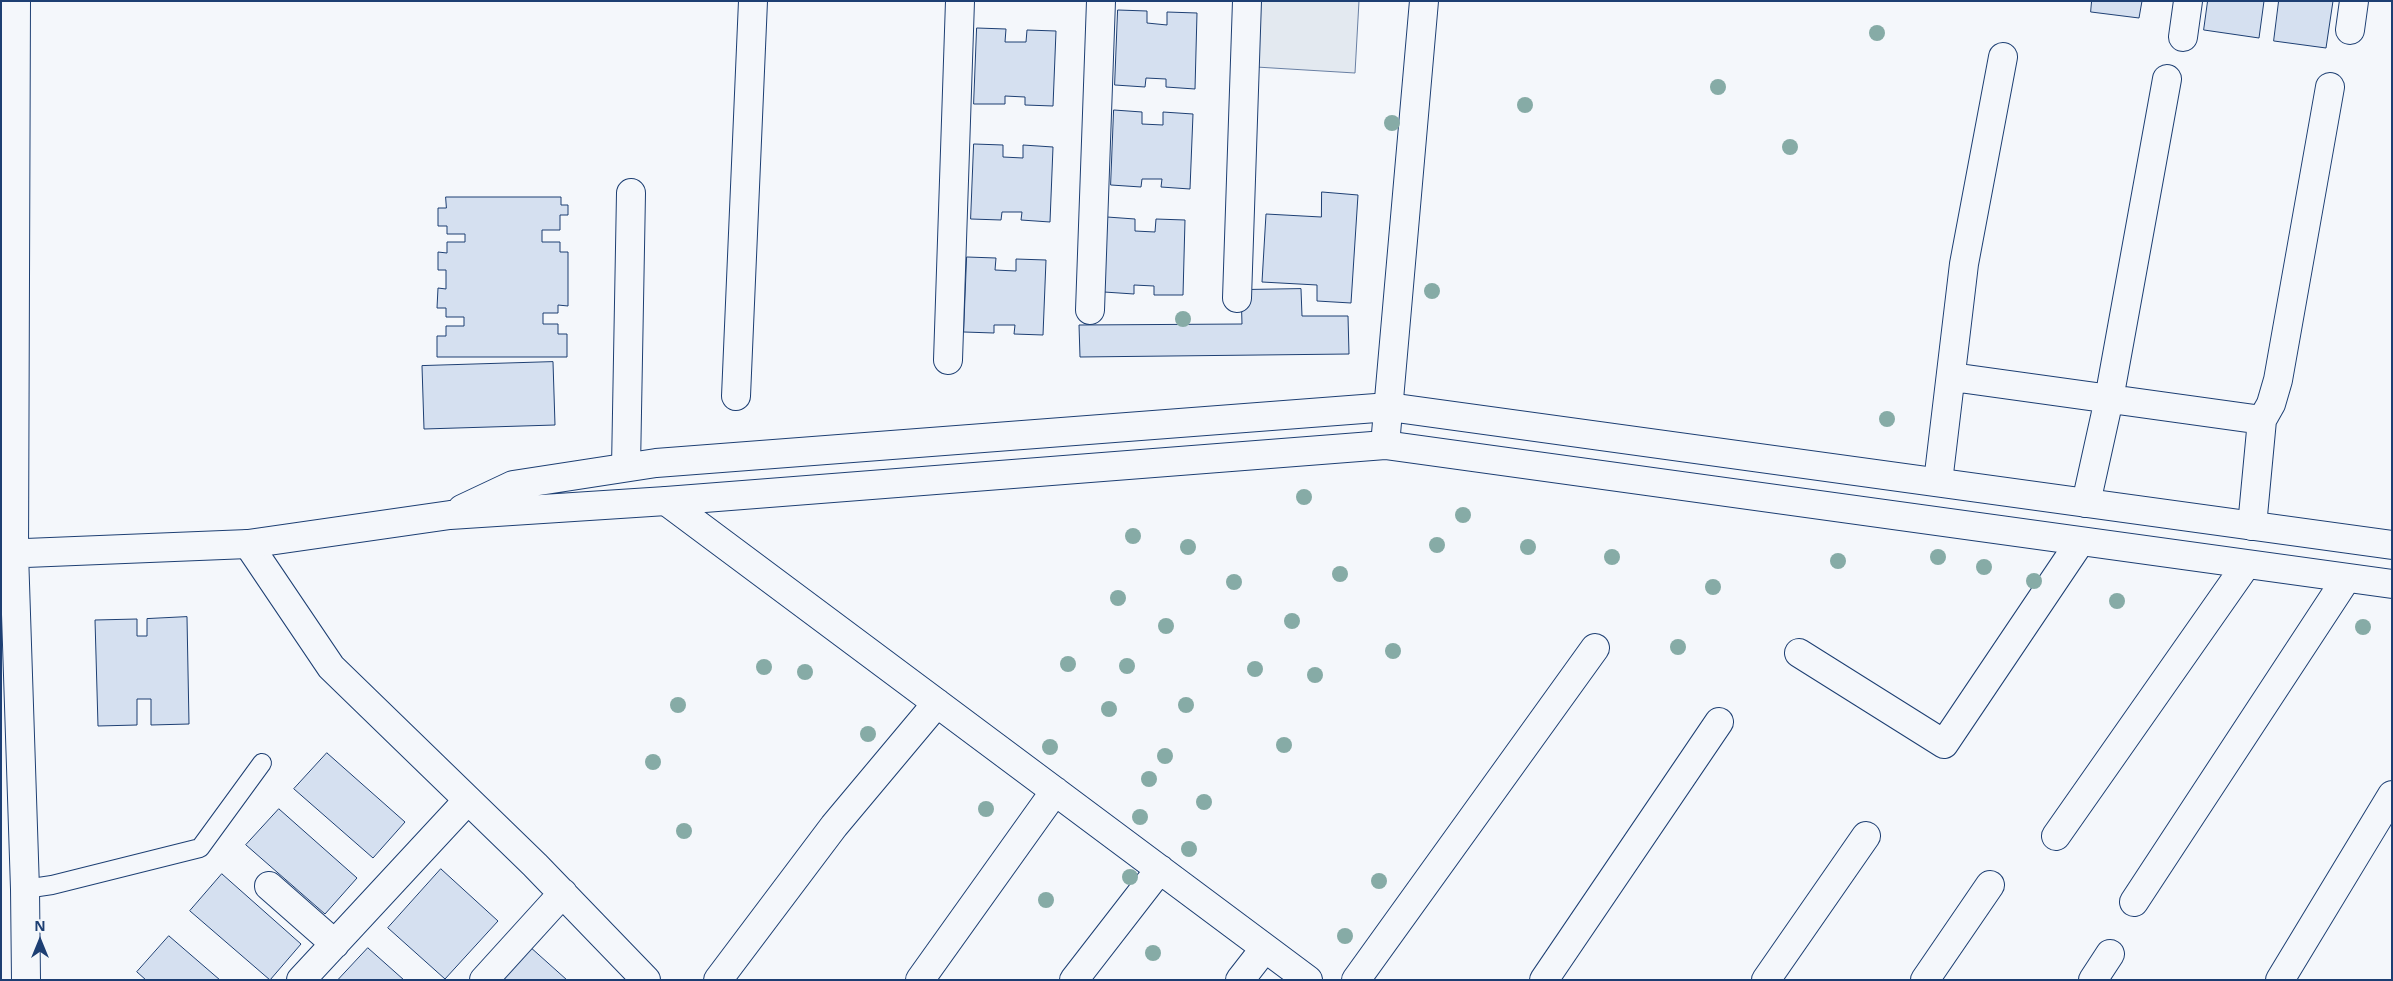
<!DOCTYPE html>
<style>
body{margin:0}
#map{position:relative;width:2393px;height:981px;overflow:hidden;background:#f4f7fb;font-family:"Open Sans",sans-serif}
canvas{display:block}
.frame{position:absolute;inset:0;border:2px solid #1d3f73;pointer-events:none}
.north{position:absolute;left:15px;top:916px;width:50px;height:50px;-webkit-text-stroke:4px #f4f7fb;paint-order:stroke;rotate:0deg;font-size:14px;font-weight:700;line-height:20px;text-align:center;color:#1d3f73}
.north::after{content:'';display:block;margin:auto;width:18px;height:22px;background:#1d3f73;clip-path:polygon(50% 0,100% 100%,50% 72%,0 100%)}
</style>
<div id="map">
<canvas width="2393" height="981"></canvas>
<div class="frame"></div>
<div class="north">N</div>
</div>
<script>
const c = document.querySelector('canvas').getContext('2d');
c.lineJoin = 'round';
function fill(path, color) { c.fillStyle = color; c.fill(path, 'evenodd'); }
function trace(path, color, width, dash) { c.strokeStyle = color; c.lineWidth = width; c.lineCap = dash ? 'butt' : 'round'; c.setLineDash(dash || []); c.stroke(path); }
const green = new Path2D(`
 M1260 1H1359L1355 73 1256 67Z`);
fill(green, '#e3e9f0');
trace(green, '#687fa3', 1);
const building = new Path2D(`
 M2092 1H2142L2139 18 2091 12Z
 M2208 1H2264L2259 38 2204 30Z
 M2279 1H2333L2326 48 2274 41Z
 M1118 10 1147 11V23L1167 25V12L1197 13 1195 89 1166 87V79L1146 78 1145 87 1115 85Z
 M977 28 1006 29 1005 42H1026L1027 30 1056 31 1053 106 1025 105V97L1005 96V104H974Z
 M1114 110 1142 112V124L1163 125V112L1193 114 1190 189 1161 187 1162 179H1142L1141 187 1111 185Z
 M974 144 1003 145V157L1023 158V145L1053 147 1050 222 1021 220 1022 212H1002L1001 220 971 219Z
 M1322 192 1358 195 1351 303 1317 301V285L1262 282 1266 214 1321 217Z
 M446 197H561V205H568V215H560V230H542V242H560V252H568V306L558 305V313H543V324H558V334H567V357H437V336H446V326H464V317H446V308H437L438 288 446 289V270H438V252L447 253V242H465V234H447V226H438V208H446Z
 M1107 217 1135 219V231L1155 232 1156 219 1185 220 1183 295H1154V286L1134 285V294L1104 292Z
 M967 257 996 258 995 270 1016 271V259L1046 260 1043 335 1014 334 1015 325H994V333L964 332Z
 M1301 289 1302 316H1348L1349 354 1080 357 1079 325 1242 324 1241 290Z
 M553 362 555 425 424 429 422 366Z
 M187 617 189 724 151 725V699H137V725L98 726 95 620 137 619V636H147V619Z
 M327 753 405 822 373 858 294 789Z
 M279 809 357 878 325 914 246 845Z
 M441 869 498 921 445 979 388 928Z
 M222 874 301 944 270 980 190 911Z
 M169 936 220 980H146L137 972Z
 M529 946 567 980H499Z
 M368 948 404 980H338Z`);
fill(building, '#d5e0f0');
trace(building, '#1d3f73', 1);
const service = new Path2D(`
 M25 889 52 885 200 848 262 763`);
const minor = new Path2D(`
 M2350 30 2354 1
 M2183 37 2188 1
 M1237 298 1247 1
 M1090 310 1101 1
 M948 360 960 1
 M1952 377 2262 420
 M736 396 753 1
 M1385 445 1424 1
 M626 467 631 193
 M1938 482 1964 264 2003 57
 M666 501 1308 980
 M2086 503 2109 399 2167 79
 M2252 526 2262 420 2271 404 2278 380 2330 87
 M248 544 331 667 535 865 646 980
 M1799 653 1944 744 2080 542
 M2056 836 2246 565
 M269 886 335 944
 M2134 902 2346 579
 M301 980 468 800
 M484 980 563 893
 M718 980 834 826 937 703
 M920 980 1055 791
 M1074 980 1160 869
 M1240 980 1265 948
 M1356 980 1595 648
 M1544 980 1719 722
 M1766 980 1866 836
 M1925 980 1990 885
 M2093 980 2110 954`);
const tertiary = new Path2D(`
 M16 1 14 553 25 889 26 980
 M462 509 513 485 656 463 1389 407 2392 545
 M1 554 248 544 450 515 666 501 1385 445 2392 584
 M2280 980 2392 795`);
trace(service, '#1d3f73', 20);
trace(minor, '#1d3f73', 30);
trace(tertiary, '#1d3f73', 30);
trace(service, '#f4f7fb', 18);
trace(minor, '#f4f7fb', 28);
trace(tertiary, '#f4f7fb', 28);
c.fillStyle = '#86aba6';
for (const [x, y] of [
 [1877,33],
 [1718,87],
 [1525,105],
 [1392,123],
 [1790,147],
 [1432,291],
 [1183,319],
 [1887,419],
 [1304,497],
 [1463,515],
 [1133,536],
 [1437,545],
 [1188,547],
 [1528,547],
 [1612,557],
 [1938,557],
 [1838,561],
 [1984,567],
 [1340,574],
 [2034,581],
 [1234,582],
 [1713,587],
 [1118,598],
 [2117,601],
 [1292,621],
 [1166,626],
 [2363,627],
 [1678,647],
 [1393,651],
 [1068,664],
 [1127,666],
 [764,667],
 [1255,669],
 [805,672],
 [1315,675],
 [678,705],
 [1186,705],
 [1109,709],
 [868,734],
 [1284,745],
 [1050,747],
 [1165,756],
 [653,762],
 [1149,779],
 [1204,802],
 [986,809],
 [1140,817],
 [684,831],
 [1189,849],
 [1130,877],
 [1379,881],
 [1046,900],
 [1345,936],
 [1153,953]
]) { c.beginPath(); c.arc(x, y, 8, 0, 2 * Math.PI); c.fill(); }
</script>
